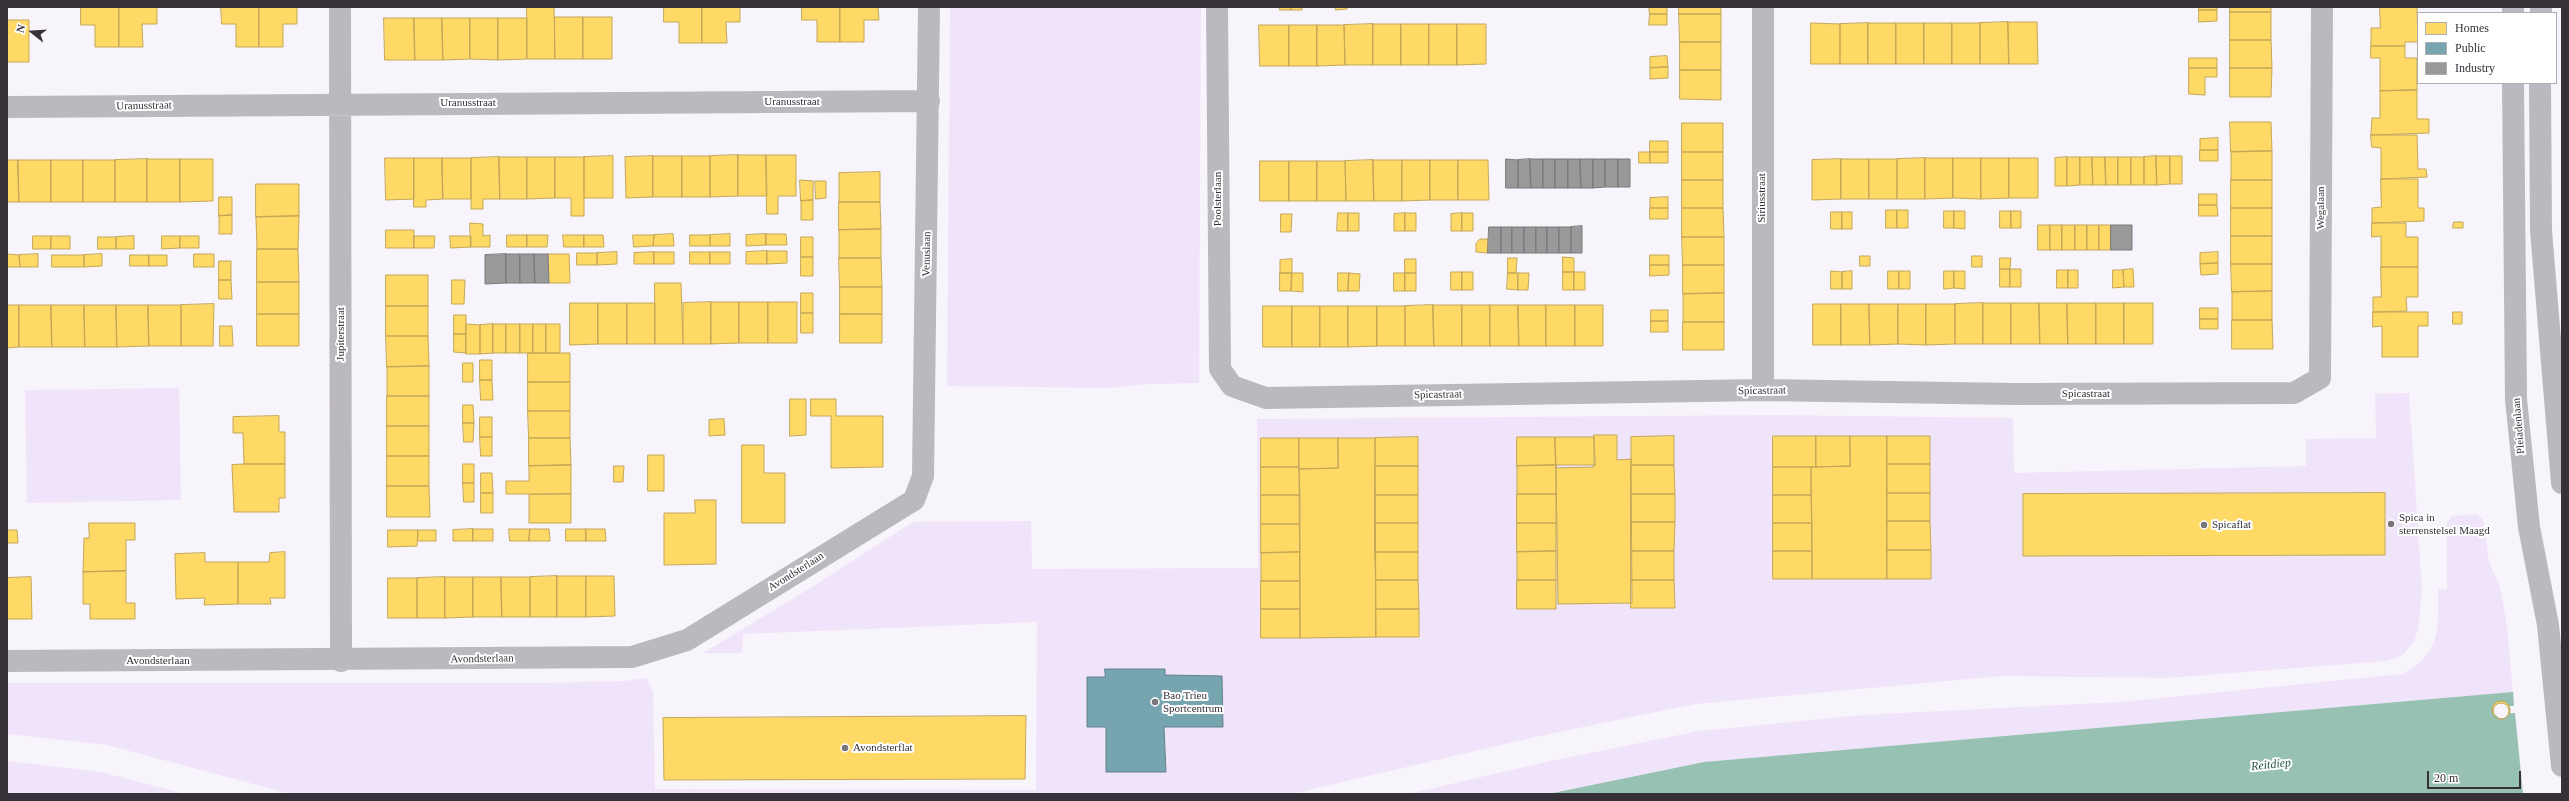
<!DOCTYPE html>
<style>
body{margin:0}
#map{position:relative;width:2569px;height:801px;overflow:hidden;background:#f8f4fb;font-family:"Times New Roman",serif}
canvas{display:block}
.frame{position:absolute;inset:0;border:8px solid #363139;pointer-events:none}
.legend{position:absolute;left:2417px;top:12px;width:140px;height:72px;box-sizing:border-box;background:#fff;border:1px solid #afadb0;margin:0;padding:5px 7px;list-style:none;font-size:12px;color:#363139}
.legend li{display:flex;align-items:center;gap:8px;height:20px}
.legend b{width:20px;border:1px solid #afadb0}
.north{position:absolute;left:12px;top:12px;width:40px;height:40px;-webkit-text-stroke:3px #fff;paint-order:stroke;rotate:287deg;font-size:11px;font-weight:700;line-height:16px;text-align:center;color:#363139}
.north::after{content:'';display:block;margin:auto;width:14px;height:18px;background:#363139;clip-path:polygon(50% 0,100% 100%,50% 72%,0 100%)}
.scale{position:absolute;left:2427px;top:771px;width:94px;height:18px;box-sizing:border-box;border:2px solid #363139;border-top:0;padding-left:5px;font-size:12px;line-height:14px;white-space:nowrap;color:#363139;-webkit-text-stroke:3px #fff;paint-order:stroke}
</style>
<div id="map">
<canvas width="2569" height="801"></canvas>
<div class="frame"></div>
<ul class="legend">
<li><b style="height:11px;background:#ffd966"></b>Homes</li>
<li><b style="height:11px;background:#76a5af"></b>Public</li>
<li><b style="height:11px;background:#999"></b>Industry</li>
</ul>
<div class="north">N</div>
<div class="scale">20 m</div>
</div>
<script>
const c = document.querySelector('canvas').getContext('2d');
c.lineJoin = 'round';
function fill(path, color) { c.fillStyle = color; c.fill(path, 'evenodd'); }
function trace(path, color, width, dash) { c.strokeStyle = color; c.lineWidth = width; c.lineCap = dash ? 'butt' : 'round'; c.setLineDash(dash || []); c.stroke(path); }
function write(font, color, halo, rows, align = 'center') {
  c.font = font + ' "Times New Roman",serif'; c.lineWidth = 4; c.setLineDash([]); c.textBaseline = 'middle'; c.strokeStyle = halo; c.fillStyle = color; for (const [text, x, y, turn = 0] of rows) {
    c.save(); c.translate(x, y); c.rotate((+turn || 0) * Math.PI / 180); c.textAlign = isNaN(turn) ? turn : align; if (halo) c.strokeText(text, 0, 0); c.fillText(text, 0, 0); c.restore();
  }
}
fill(new Path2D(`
 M950 7H1201L1199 383 1148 384 1111 388 947 386Z
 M179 388 181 500 27 503 25 390Z
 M2409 393 2422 590 2418 630 2414 641 2403 655 2387 661 2168 678 2002 676 1696 704 1544 735 1291 794H291L107 745 7 734V683H541L624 681 647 678 653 693 655 789 1036 790 1037 622 743 634 742 653H703L799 595 913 522 1031 521 1032 569 1258 568 1257 419 1775 415 2013 418 2014 473 2306 466V439L2376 438 2375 394Z
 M2477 514 2483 519 2489 562 2500 586 2507 626 2513 692 1704 762 1548 794H1408L1550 761 1699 731 1862 715 2121 702 2403 674C2442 653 2438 628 2438 590L2447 589V522L2452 516Z
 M7 761 101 772 185 794H7Z`), '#f0e4fa');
fill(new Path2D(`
 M2524 691 2562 794H1548L1704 762Z`), '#97c1b2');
fill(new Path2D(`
 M2562 685V794H2523L2515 713H2510L2506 718 2500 719 2492 712 2493 706 2497 702 2502 701 2509 706H2514L2513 690Z`), '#f8f4fb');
const homes = new Path2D(`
 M81 7H119V47H95V25H81Z
 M119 7H157V24H142L143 47H119Z
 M221 7H259V47H236V24H222Z
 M259 7H297V24H283V47H259Z
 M527 7H554L555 59H527Z
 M664 7H702V43H679V22H664Z
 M702 7H740V22H726L727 43H702Z
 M802 7H840V42H817V20H802Z
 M840 7H878L879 20H864V42H840Z
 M1280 7H1291V10H1280Z
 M1291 7H1302V10H1291Z
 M1336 7H1347V9L1336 10Z
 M1649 7H1667V14H1650Z
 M1679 7H1721V14H1679Z
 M2199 7H2217V10H2199Z
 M2230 7H2271V12H2230Z
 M2380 7H2417L2418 42H2405V46H2371V28H2380Z
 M2199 10H2217V21L2199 22Z
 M2230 12H2271V40H2230Z
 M1650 14H1667V25H1649Z
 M1679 14H1721V42H1680Z
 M555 17H583V59H555Z
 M583 17H612V59H583Z
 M384 18H414L415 60H385Z
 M414 18H442L443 60H415Z
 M442 18H470V59L443 60Z
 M470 18H498V60L470 59Z
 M498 18H527V59L498 60Z
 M7 20H29V62H7Z
 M2008 22H2037L2038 64H2009Z
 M2008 22 2009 64H1980V23Z
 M1811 23 1840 24V64H1811Z
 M1868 23H1896V64H1868Z
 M1868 23V64H1840V24Z
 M1896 23H1924V64H1896Z
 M1924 23H1952V64H1924Z
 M1952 23H1980V64H1952Z
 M1373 24H1401V65H1373Z
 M1373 24V65H1345L1344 25Z
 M1401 24H1429V65H1401Z
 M1429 24H1457V65H1429Z
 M1457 24H1486V64L1457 65Z
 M1259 25H1289V66H1260Z
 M1289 25H1317V66H1289Z
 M1317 25H1344L1345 65 1317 66Z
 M2230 40H2271L2272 68H2230Z
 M1680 42H1721V70H1680Z
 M2371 46H2405V58H2417V90L2380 91V58H2371Z
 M1667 56 1668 67 1650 68V57Z
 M2189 58H2217V68H2189Z
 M1668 67V78L1650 79V68Z
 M2189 68H2217V77H2205V95L2189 94Z
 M2230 68H2272L2271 97H2230Z
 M1680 70H1721V100L1680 99Z
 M2417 90V119H2429V133L2371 135 2372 118H2380V91Z
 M2230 122H2271L2272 151 2231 152Z
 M1682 123H1723V152H1682Z
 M2371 135H2417L2418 169H2426L2427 177 2381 179V148L2372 147Z
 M2218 138V150H2200V139Z
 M1650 141H1668V152H1650Z
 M2200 150H2218V161H2200Z
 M2272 151V180H2231V152Z
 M1639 152H1650V163H1639Z
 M1650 152H1668V163H1650Z
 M1682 152H1723V180H1682Z
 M738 155H766L767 196H738Z
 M738 155V196L710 197V156Z
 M766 155H796V196H778V214H767Z
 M613 156V198H584V157Z
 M653 156V197L626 198 625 157Z
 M653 156H682V197H653Z
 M682 156H710V197H682Z
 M2156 156 2157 185H2144V157Z
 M2156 156H2170V184L2157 185Z
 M2170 156H2182V184H2170Z
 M499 157H527V199H500Z
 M499 157 500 199H483V209H471V158Z
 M527 157H555V198L527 199Z
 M555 157H584V216H571V198H555Z
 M2067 157V186H2055V158Z
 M2067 157H2080V185L2067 186Z
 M2080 157H2092L2093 185H2080Z
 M2092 157H2105L2106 185H2093Z
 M2105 157H2118V185H2106Z
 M2118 157H2131V185H2118Z
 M2131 157H2144V185H2131Z
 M385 158H414V199L386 200Z
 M414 158H442L443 199 426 200V207H414Z
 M442 158H471V199H443Z
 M1925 158H1953V198L1925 199Z
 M1925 158V199H1897V159Z
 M1953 158H1981V199L1953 198Z
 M1981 158H2009V198L1981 199Z
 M2009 158H2038V198H2009Z
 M147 159V202H115V160Z
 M147 159H180V202H147Z
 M180 159H213V201L180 202Z
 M1841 159H1869V199H1841Z
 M1841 159V199L1812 200V160Z
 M1869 159H1897V199H1869Z
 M7 160H18L19 202H7Z
 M18 160H51V202H19Z
 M51 160H83V202H51Z
 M83 160H115V202H83Z
 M1373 160H1402V201H1374Z
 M1373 160 1374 201H1346L1345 161Z
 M1402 160H1430V200L1402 201Z
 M1430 160H1458V200H1430Z
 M1458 160H1488L1489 200H1458Z
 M1260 161H1289V201H1260Z
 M1289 161H1317V201H1289Z
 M1317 161H1345L1346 201H1317Z
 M880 172V202H839V173Z
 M2381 179H2418V208H2424V221L2372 223V208L2381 207Z
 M800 180 813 181V200L801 201Z
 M1682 180H1723V208H1682Z
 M2231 180H2272V208H2231Z
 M815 181H826V198L816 199Z
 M256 184H299V216L256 217Z
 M2199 194H2217V205H2199Z
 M219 197H232V215L219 216Z
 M1668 197V208H1650V198Z
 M813 200V220H801V201Z
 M839 202H880L881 229 839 230Z
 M2199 205H2217L2218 216H2199Z
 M1650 208H1668V219H1650Z
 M1682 208H1723L1724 237H1682Z
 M2231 208H2272V236H2231Z
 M1886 210H1897V228H1886Z
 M1897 210H1908V228H1897Z
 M1944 211H1954V228H1944Z
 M1954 211H1965V229L1954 228Z
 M2000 211H2011V228H2000Z
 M2011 211H2021V228H2011Z
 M1831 212H1842V229H1831Z
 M1842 212H1852V229H1842Z
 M1338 213H1348V231H1337Z
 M1348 213H1359V231H1348Z
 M1405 213V231H1394V214Z
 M1405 213H1416V231H1405Z
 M1462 213V231H1451V214Z
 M1462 213H1473V231H1462Z
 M1281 214H1292L1291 232H1281Z
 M232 215V234H219V216Z
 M299 216 298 249H257L256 217Z
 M2454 222H2463V228H2453Z
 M470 223 483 224V236L490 235V247H471Z
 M2372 223H2406V237H2418V267H2381V236L2372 237Z
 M2038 225H2050V250H2038Z
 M2050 225H2062V250H2050Z
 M2062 225H2075V250H2062Z
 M2075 225H2087V250H2075Z
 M2087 225H2099V250H2087Z
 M2099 225H2111V250H2099Z
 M881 229V258H839V230Z
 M386 230H414V248H386Z
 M673 234 674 246H653L654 235Z
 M730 234V246H710V235Z
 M766 234V245L746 246V235Z
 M766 234H786L787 245H766Z
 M507 235H527V247H507Z
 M527 235H548L547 247H527Z
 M563 235H584V247H564Z
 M584 235H603L604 247H584Z
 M633 235H654L653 246 634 247Z
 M690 235H710V246H690Z
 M33 236H51V249H33Z
 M51 236H70V249H51Z
 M134 236V249H116V237Z
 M162 236H180V248L162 249Z
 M180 236H199V248H180Z
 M414 236H435L434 248H414Z
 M450 236H471V247L451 248Z
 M2231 236H2272V264H2231Z
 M98 237H116V249H98Z
 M801 237H813V257H801Z
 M1682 237H1724V265H1683Z
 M1480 239H1488V253L1476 252V244Z
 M257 249H298L299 282H257Z
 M767 251V264H746V252Z
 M767 251H787V263L767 264Z
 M617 252V264L597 265V253Z
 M654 252V264H634V253Z
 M654 252H674V264H654Z
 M690 252H710V264H690Z
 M710 252H730V264H710Z
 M2218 252V263L2200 264V253Z
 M577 253H597V265H577Z
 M7 254 19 255 20 267H7Z
 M38 254V267H20L19 255Z
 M102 254V266L84 267V255Z
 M194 254H214V267H194Z
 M548 254H569L570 283H549Z
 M52 255H84V267H52Z
 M130 255H149V266H130Z
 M149 255H167V266H149Z
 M1650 255H1669V265H1650Z
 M1860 256H1870V266H1860Z
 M1972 256H1982V267H1972Z
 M801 257H813V276H801Z
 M1563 257 1574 258V272H1563Z
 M839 258H881L882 287H840Z
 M1508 258H1517L1516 273H1508Z
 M2000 258H2011L2010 269H2000Z
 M1292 259V273H1280V260Z
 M1405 259H1416V273H1405Z
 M219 261H231V280H219Z
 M2218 263V274L2201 275 2200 264Z
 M2231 264H2272V291L2232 292Z
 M1650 265H1669V275L1650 276Z
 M1683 265H1724V293L1683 294Z
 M2381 267H2418V297H2406L2407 311 2373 312V297H2381Z
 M2000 269H2010V287H2000Z
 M2010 269H2021V287H2010Z
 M2133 269 2134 287H2124L2123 270Z
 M2057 270H2068V288H2057Z
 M2068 270H2078V288H2068Z
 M2113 270H2123L2124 287 2113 288Z
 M1831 271 1842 272V289H1831Z
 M1852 271V289H1842V272Z
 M1888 271H1899V289H1888Z
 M1899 271H1910V289H1899Z
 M1944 271H1954V288L1944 289Z
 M1954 271H1965V289L1954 288Z
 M1451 272H1462V290H1451Z
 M1462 272H1473V290H1462Z
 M1563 272H1574V290H1563Z
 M1574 272H1585V290H1574Z
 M1280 273H1292L1291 291H1280Z
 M1292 273H1303V292L1291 291Z
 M1338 273H1349L1348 291H1338Z
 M1349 273 1360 274 1359 291H1348Z
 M1394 273H1405V291H1394Z
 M1405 273H1416V291H1405Z
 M1508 273H1518V290L1507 289Z
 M1518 273H1529L1528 290H1518Z
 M386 275H428V306H386Z
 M219 280H231L232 299H219Z
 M452 280H465L464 304H452Z
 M257 282H299V314H257Z
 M655 283H681L683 344H655Z
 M840 287H882V314H840Z
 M2272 291V320H2232V292Z
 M801 293H813V313H801Z
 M1724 293V322H1683V294Z
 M711 302V344H683V303Z
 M711 302H739V343L711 344Z
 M739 302H768V343H739Z
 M768 302H797V343H768Z
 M570 303H598V344L570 345Z
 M598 303H627V344H598Z
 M627 303H655V344H627Z
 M1983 303V344H1955V304Z
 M1983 303H2011V344H1983Z
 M2011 303H2039L2040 344H2011Z
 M2039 303H2067L2068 344H2040Z
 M2067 303H2096V344H2068Z
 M2096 303H2124V344H2096Z
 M2124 303H2153V344H2124Z
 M214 304 213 346H181V305Z
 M1813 304H1841V345H1813Z
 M1841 304H1869L1870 345H1841Z
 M1869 304H1898V344L1870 345Z
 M1898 304H1926V345L1898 344Z
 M1926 304H1955V344L1926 345Z
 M7 305H19V347L7 348Z
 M19 305H51L52 347H19Z
 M51 305H84L85 347H52Z
 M84 305H116L117 347H85Z
 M116 305H148L149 346 117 347Z
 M148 305H181V346H149Z
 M1433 305 1434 346H1405V306Z
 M1433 305H1462V346H1434Z
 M1462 305H1490V346H1462Z
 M1490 305H1518L1519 346H1490Z
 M1518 305H1546V346H1519Z
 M1546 305H1575V346H1546Z
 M1575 305H1603V346H1575Z
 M386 306H428V336H386Z
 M1263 306H1292V347H1263Z
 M1292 306H1320V347H1292Z
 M1320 306H1348V347H1320Z
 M1348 306H1377V346L1348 347Z
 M1377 306H1405V346H1377Z
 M2200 308H2218V319H2200Z
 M1651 310H1668V321H1651Z
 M2373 312H2428V326H2418V357H2382V326L2373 327Z
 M2453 312H2462V324H2453Z
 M801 313H813V333H801Z
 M257 314H299V346H257Z
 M840 314H882V343H840Z
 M454 315H466V334H454Z
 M2200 319H2218V329H2200Z
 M2232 320H2272L2273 349H2232Z
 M1651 321H1668V332H1651Z
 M1683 322H1724V350H1683Z
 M466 324 480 325V354H466Z
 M493 324H506V353H493Z
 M493 324V353L480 354V325Z
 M506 324H520V353H506Z
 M520 324H533V353H520Z
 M533 324H546V353H533Z
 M546 324H560V353H546Z
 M220 326H232L233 346H220Z
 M454 334H466V353L454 352Z
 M386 336H428L429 366 387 367Z
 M528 353H570V382H528Z
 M480 360H492V380H480Z
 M463 363H473V382H463Z
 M429 366V396H387V367Z
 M480 380H492L493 400H481Z
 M528 382H570V411H528Z
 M387 396H429V426H387Z
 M790 399H806V435L790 436Z
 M811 399H836V416H883V467L831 468V416H811Z
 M463 405H473L474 423H463Z
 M528 411H570V438H529Z
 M279 416V432H285V464H244L243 433H233V417Z
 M480 417H492V437H480Z
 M724 419 725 435 709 436V420Z
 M463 423H474L473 442H464Z
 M387 426H429V456H387Z
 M1594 435H1617V460L1631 459 1632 603 1558 604 1556 465H1595Z
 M1674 436V465H1631V437Z
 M1773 436H1816V467H1773Z
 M1816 436H1850V466L1816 467Z
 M1850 436H1887V579H1812L1811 467 1850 466Z
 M1887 436H1930V464H1887Z
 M480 437H492V456H481Z
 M1418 437V466H1375V438Z
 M1517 437H1555L1556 465 1517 466Z
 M1555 437H1594V467L1556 468Z
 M529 438H570L571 465 529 466Z
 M1261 438H1299V467H1261Z
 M1299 438H1338V468L1299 469Z
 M1338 438H1375L1376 637 1300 638 1299 469 1338 468Z
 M742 445H764V473H785V523H742Z
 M648 455H664V491H648Z
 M387 456H429V486H387Z
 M244 464H285V498H279V512H234L232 465Z
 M463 464H474V483H463Z
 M1887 464H1930V493H1887Z
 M571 465V494H506V481H529V466Z
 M1556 465V494H1517V466Z
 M1631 465H1674L1675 494H1631Z
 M614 466H624L623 482H614Z
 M1375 466H1418V495H1375Z
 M1261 467H1299L1300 495H1261Z
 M1773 467H1811V495H1773Z
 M481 473H492L493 493H481Z
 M463 483H474V502H464Z
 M387 486H429L430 517H387Z
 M481 493H493V513H481Z
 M1887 493H1930V521H1887Z
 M2385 493V555L2023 556V494Z
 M571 494V523H529V495Z
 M1517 494H1556V523H1517Z
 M1631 494H1675V522H1631Z
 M1261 495H1300V524H1261Z
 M1375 495H1418V523H1375Z
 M1773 495H1811L1812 523H1773Z
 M695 500H716V564L664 565V513H695Z
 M1887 521H1930L1931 550H1887Z
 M1631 522H1675L1674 551H1631Z
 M89 523H135V540H126V571L83 572 84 538H89Z
 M1375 523H1418V552H1375Z
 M1517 523H1556V551L1517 552Z
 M1773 523H1812V551H1773Z
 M1261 524H1300V552L1261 553Z
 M473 529H493V541H473Z
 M473 529V541H453V530Z
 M509 529H530L529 541H510Z
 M530 529H549L550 541H529Z
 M566 529H586V541H566Z
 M586 529H605L606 541H586Z
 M7 530H17L18 543H7Z
 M388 530H418L417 546 388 547Z
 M418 530H436V541H418Z
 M1887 550H1931V579H1887Z
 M1556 551V580H1517V552Z
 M1631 551H1674V580H1631Z
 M1773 551H1812V579H1773Z
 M285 552V598H270L271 604H238V562H269L270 553Z
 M1300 552V581H1261V553Z
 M1375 552H1418V580H1376Z
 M205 553V562H238V604L204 605 205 598 176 599 175 554Z
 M126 571V603H135V619H90V604H83V572Z
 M557 576V617H530V577Z
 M557 576H586V617H557Z
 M586 576H614L615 616 586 617Z
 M31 577 32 619H7V578Z
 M445 577H473V617L445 618Z
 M445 577V618H417V578Z
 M473 577H501L502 617H473Z
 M501 577H530V617H502Z
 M388 578H417V618H388Z
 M1376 580H1418L1419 609H1376Z
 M1517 580H1556V609H1517Z
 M1631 580H1674L1675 608H1631Z
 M1261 581H1300V609H1261Z
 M1261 609H1300V638H1261Z
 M1376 609H1419V637H1376Z
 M2492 710a9 9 0 1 1 18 0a9 9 0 1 1-18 0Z
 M2493 711a8 8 0 1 1 16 0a8 8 0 1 1-16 0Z
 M1026 716 1025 779 664 780 663 718Z`);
fill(homes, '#ffd966');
trace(homes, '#c3a758', 1);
const public = new Path2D(`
 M1105 669H1165V675L1222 676 1223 727H1164L1166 772H1106V727H1087V677H1105Z`);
fill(public, '#76a5af');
trace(public, '#63828c', 1);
const industry = new Path2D(`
 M1506 159 1518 160V188H1506Z
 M1530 159 1531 188H1518V160Z
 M1530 159H1543V188H1531Z
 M1543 159H1555V188H1543Z
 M1555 159H1568V188H1555Z
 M1568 159H1580L1581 188H1568Z
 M1580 159H1593V188H1581Z
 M1593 159H1605V187L1593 188Z
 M1605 159H1618V187H1605Z
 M1618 159H1630V187H1618Z
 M2111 225H2132V250H2111Z
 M1582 226V253H1571V227Z
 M1489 227H1501V253H1488Z
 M1501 227H1512V253H1501Z
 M1512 227H1524V253H1512Z
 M1524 227H1536V253H1524Z
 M1536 227H1547V253H1536Z
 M1547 227H1559V253H1547Z
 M1559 227H1571V253H1559Z
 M506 254V283L485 284V255Z
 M506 254H520V283H506Z
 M520 254H534L535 283H520Z
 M534 254H548L549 283H535Z`);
fill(industry, '#999');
trace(industry, '#7b7a7c', 1);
trace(new Path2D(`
 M340 7 341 661
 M1217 7 1220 369 1232 386 1266 398 1763 390 2015 394 2294 393 2320 378 2322 7
 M7 107 929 101
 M1763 390V7
 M7 661 632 657 687 640 914 500 923 476 929 7`), '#bcb8c0', 22);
trace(new Path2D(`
 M2513 7V13
 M2541 13V7
 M2513 83 2516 399 2529 527 2548 625 2562 766
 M2540 83 2541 231 2562 483`), '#bcb8c0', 22);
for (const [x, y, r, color] of [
 [2391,524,4,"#7a757d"],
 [2204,525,4,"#7a757d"],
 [1155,702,4,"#7a757d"],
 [845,748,4,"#7a757d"]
]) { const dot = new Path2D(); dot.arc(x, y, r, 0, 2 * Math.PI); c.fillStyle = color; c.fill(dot); trace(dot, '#fff', 1.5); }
write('11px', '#363139', '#fff', [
 ["Uranusstraat",792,102],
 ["Uranusstraat",468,103],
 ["Uranusstraat",144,106,-1],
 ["Siriusstraat",1762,198,-90],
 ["Poolsterlaan",1218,199,-90],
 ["Wegalaan",2321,208,-90],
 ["Venuslaan",927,254,-89],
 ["Jupiterstraat",341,334,-90],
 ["Spicastraat",1762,391,-1],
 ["Spicastraat",2086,394],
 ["Spicastraat",1438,395,-1],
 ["Pleiadenlaan",2519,426,-95],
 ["Avondsterlaan",796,572,-32],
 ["Avondsterlaan",482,659,-1],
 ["Avondsterlaan",158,661]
]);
write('11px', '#363139', '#fff', [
 ["Spica in",2399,518],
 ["sterrenstelsel Maagd",2399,531],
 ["Spicaflat",2212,525],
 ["Bao Trieu",1163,696],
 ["Sportcentrum",1163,709],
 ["Avondsterflat",853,748]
], 'left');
write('italic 12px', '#1f513f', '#fff', [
 ["Reitdiep",2271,765,-6]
]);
</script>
